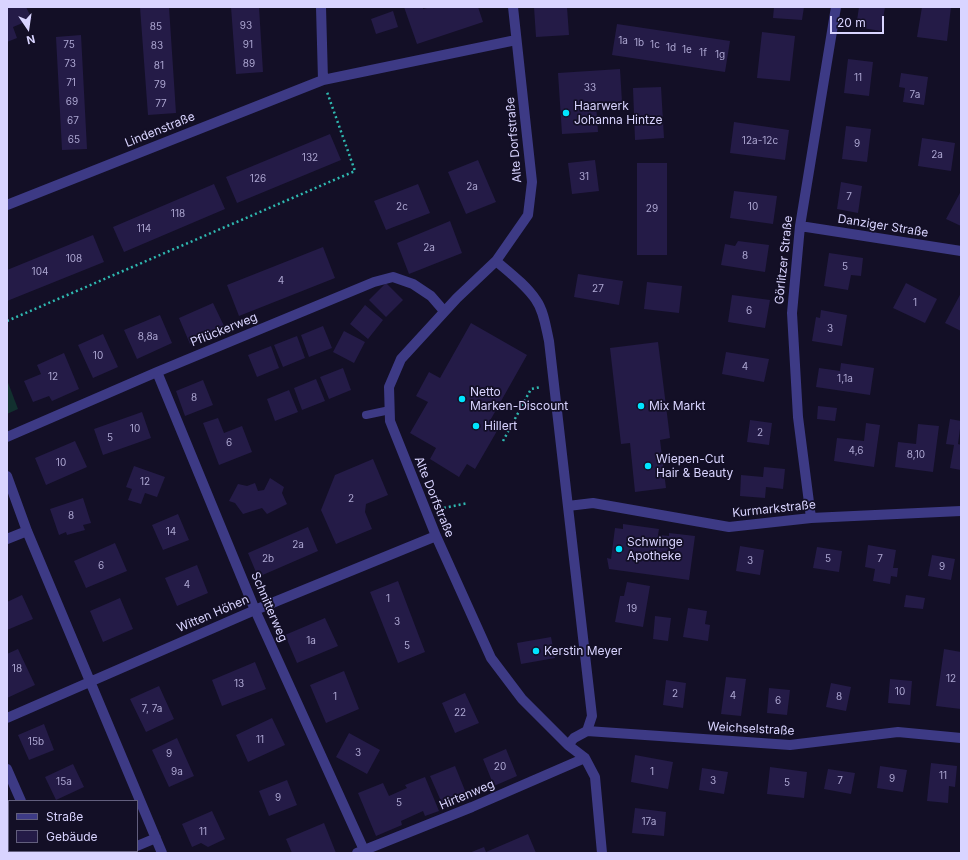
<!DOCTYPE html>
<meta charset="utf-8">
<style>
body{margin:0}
#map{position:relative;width:968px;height:860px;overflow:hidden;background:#130f26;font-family:Inter,sans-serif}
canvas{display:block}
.frame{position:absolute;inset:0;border:8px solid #d9d4ff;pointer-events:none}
.legend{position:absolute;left:8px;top:800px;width:130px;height:52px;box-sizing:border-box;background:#130f26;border:1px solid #625e7d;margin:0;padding:5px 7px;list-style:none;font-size:12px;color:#d9d4ff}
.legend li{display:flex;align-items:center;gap:8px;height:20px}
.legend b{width:20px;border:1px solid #625e7d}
.north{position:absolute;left:8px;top:8px;width:40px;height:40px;-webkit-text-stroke:3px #130f26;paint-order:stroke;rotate:167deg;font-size:11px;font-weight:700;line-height:16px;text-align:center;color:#d9d4ff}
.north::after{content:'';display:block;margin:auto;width:14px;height:18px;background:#d9d4ff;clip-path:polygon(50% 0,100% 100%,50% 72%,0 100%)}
.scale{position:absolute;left:830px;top:16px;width:54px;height:18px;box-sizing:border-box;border:2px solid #d9d4ff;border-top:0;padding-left:5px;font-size:12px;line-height:14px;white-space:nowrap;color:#d9d4ff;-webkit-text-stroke:3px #130f26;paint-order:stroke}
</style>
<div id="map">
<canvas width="968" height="860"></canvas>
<div class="frame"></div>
<ul class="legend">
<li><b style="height:5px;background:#3d3a85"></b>Straße</li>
<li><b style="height:11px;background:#241b47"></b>Gebäude</li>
</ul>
<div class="north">N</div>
<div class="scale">20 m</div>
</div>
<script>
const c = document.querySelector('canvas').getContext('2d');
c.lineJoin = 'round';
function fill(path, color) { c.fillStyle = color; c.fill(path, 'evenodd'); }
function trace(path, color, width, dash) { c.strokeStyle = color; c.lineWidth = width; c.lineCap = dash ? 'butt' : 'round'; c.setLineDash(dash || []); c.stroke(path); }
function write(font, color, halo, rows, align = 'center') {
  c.font = font + ' Inter,sans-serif'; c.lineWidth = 3.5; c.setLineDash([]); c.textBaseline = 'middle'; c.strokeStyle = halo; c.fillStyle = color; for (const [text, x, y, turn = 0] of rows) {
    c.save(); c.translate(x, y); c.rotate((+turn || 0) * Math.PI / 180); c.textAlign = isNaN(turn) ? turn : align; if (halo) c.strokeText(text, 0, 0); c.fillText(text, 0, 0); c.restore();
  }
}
fill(new Path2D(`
 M7 380 18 409 7 414Z`), '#12302f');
fill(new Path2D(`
 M7 7H26L32 19 13 27 17 38 7 42Z
 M140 7H169L176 113 148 115Z
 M231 7H259L263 72 236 74Z
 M404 7H423V9L431 7H478L483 22 417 44Z
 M534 7H567L569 35 536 37Z
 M774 7H804L802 20 773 18Z
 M859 7H885L881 31 856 27Z
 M922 7H951L947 41 917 37Z
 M393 11 398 27 376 34 371 19Z
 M617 24 730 41 725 72 612 55Z
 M762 32 795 36 790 81 757 78Z
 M81 35 87 149 62 150 56 37Z
 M848 59 873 62 869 96 844 93Z
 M620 69 622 102 596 104 598 132 562 134 558 73Z
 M901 73 928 77 924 105 903 102 905 88 899 87Z
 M661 87 664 138 635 140 633 88Z
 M734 122 789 130 785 160 730 153Z
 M846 126 871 129 867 162 842 159Z
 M330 134 341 160 237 203 226 177Z
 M922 138 955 143 951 171 918 166Z
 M478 160 496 202 466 214 448 172Z
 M595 160 599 191 572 194 568 163Z
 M637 163H667V255H637Z
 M841 182 862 186 858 213 837 209Z
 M214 184 225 209 124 252 113 227Z
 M418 184 430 213 386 230 374 201Z
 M734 191 777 196 773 224 730 218Z
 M961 191V226L946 219Z
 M450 221 462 253 409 274 397 243Z
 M93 235 104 262 7 301V270Z
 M738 241 769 245 765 272 721 265 725 244 735 246Z
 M323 247 335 278 239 316 227 285Z
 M829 253 863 258 861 276 851 275 848 290 824 286Z
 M578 274 623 281 619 305 574 297Z
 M647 282 682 286 679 313 644 309Z
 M386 283 403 300 386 317 369 300Z
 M906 283 937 299 925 323 893 308Z
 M961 293V331L945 323Z
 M732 295 770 300 765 328 728 322Z
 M213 303 225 328 190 344 179 318Z
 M365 305 383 320 368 339 350 324Z
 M821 310 847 315 842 346 812 341 816 317 820 318Z
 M160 315 172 343 137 359 124 330Z
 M471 323 527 355 487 426 497 431 475 469 467 464 459 477 430 459 436 448 410 433 428 402 416 396 429 372 440 378Z
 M323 326 332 348 309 357 301 335Z
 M344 331 365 342 354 363 333 352Z
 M103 334 118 367 93 378 78 345Z
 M297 336 305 358 283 367 274 345Z
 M658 342 670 438 660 440 666 488 635 492 630 443 621 444 610 348Z
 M271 346 279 368 257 377 248 355Z
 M726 352 769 359 764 382 722 374Z
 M64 353 79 389 52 401 49 396 33 402 24 381 41 374 37 365Z
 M841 363 874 368 870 395 816 387 819 368 840 371Z
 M343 368 351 390 329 399 320 377Z
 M316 379 325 401 302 410 294 388Z
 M203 380 213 405 185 416 176 391Z
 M289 390 298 412 275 421 267 399Z
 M818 406 837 408 835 421 817 419Z
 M142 412 151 438 103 455 94 429Z
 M218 418 224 433 242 426 252 452 219 465 203 423Z
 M950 419 961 421 958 444 961 445V470L950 468 954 445 946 444Z
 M750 420 772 423 769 445 747 442Z
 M866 423 880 425 874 467 834 461 837 438 864 441Z
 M918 424 939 426 933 472 895 467 898 442 916 444Z
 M75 441 87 467 46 485 35 458Z
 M373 459 388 495 366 504 365 512 372 529 336 544 321 510 335 475Z
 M134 466 165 477 157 497 145 493 141 504 128 500 132 489 126 487Z
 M764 467 785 469 783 489 766 487 765 498 740 496 741 475 763 477Z
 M270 478 284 487 282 493 287 504 267 514 262 508 243 514 235 503 229 501 238 484 247 486 255 483 258 491 264 490Z
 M83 498 91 523 83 525 85 530 67 535 66 532 59 535 50 509Z
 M178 514 189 540 163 550 152 525Z
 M623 524 659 529 658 535 669 536V533L695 536 689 580 609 569 607 558 611 559 615 528 623 529Z
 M308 527 318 551 258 577 248 553Z
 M115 543 127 571 86 588 74 561Z
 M868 545 896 550 893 568H898L897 577 891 576 890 584 873 581 875 569 865 567Z
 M740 546 764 550 760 575 736 571Z
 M817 547 842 551 839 572 813 568Z
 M932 555 955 559 951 580 928 576Z
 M197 565 208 593 177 606 165 578Z
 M398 581 425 652 398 663 370 592Z
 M627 582 650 586 643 627 615 622 620 596H624Z
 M22 595 33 619 7 630V602Z
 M906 595 925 598 923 609 904 607Z
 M120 598 133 629 103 642 90 611Z
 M688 608 707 611 705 624 710 625 708 641 683 637Z
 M655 616 671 618 668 641 653 639Z
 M325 618 338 646 297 663 285 635Z
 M551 637 555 658 521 664 517 643Z
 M18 649 35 685 7 698V654Z
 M944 649 961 652V709L936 706Z
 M255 662 266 689 222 706 212 680Z
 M344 671 359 709 326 723 310 685Z
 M726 677 746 679 741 716 721 714Z
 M890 679 912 681 910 705 888 703Z
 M666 680 686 683 683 708 663 705Z
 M831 683 851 687 846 711 826 707Z
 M159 686 174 719 146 732 130 699Z
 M769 688 790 690 787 715 767 713Z
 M465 693 479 723 455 733 442 703Z
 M272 718 285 745 248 762 236 735Z
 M44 724 54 750 29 760 18 735Z
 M349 733 380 750 367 774 336 757Z
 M177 738 194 776 169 787 152 750Z
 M506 749 517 776 494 786 483 759Z
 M635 755 673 762 668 789 631 782Z
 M931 763 957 766 955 787 949 786 948 803 927 801Z
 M73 764 84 787 56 800 45 777Z
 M455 766 468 798 444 808 430 776Z
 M880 766 907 770 903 792 877 788Z
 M770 767 807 772 804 798 767 794Z
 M702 768 728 772 724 794 699 790Z
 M828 769 855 773 851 794 824 789Z
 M425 777 439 811 425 816 423 811 401 821 402 825 376 836 358 793 383 783 389 796 407 788 405 785Z
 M287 780 297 805 269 816 259 791Z
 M635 808 666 812 664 836 632 833Z
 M212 811 225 839 208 847 201 843 192 847 182 824Z
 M324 823 336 853H292L286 839Z
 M528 834 536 853H469L484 847 486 852Z`), '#241b47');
trace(new Path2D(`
 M7 321 355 171 327 92
 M503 441 531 389 541 387
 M439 509 468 503
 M42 851 43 853`), '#2fb8b0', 2.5, [2, 3]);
trace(new Path2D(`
 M366 415 390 410`), '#3d3a85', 8);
trace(new Path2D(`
 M321 7 323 80
 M513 7 532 182 528 215 496 261 457 298 401 359 389 387 390 421 436 536 491 658 522 699 568 745 585 758 595 777 602 853
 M7 205 323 80 516 40
 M800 226 961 251
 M496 261C510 273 526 285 536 300 544 311 546 328 549 341L592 716 587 731 574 738 568 745
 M157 372 255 610 364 850
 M7 437 157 372 374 282 393 277 413 284 431 296 444 311
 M7 476 27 531 162 853
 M568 506 593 503 729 527 811 518 961 511
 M811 518 798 417 792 313 800 226 836 7
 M7 539 27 531
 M7 718 255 610 436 536
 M587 731 790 745 898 732 961 738
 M7 769 21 801
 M137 846 156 838
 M122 853 127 851
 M357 853 472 807 585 758`), '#3d3a85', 10);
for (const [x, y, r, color] of [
 [566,113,4,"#00e5ff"],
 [462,399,4,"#00e5ff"],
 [641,406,4,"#00e5ff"],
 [476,426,4,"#00e5ff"],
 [648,466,4,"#00e5ff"],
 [619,549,4,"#00e5ff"],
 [536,651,4,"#00e5ff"]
]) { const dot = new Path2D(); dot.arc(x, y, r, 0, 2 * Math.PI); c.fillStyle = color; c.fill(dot); trace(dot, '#130f26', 1.5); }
write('10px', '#aca6d1', null, [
 ["93",246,26],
 ["85",156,27],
 ["1a",623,41],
 ["1b",639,43],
 ["75",69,45],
 ["91",248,45],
 ["1c",655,45],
 ["83",157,46],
 ["1d",671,48],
 ["1e",687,50],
 ["1f",703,53],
 ["1g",720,55],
 ["73",70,64],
 ["89",249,64],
 ["81",159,66],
 ["11",858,78],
 ["71",71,83],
 ["79",160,85],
 ["33",590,88],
 ["7a",915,95],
 ["69",72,102],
 ["77",161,104],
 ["67",73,121],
 ["65",74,140],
 ["12a-12c",760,141],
 ["9",857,144],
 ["2a",937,155],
 ["132",310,158],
 ["31",584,177],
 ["126",258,179],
 ["2a",472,187],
 ["7",849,197],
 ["2c",402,207],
 ["10",753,207],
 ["29",652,209],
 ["118",178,214],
 ["114",144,229],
 ["2a",429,248],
 ["8",745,256],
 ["108",74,259],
 ["5",845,267],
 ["104",40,272],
 ["4",281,281],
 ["27",598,289],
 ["1",915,303],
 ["6",749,311],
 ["3",830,329],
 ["8,8a",148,337],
 ["10",98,356],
 ["4",745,367],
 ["12",53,377],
 ["1,1a",845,379],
 ["8",194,398],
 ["10",135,429],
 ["2",760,433],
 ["5",110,438],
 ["6",229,443],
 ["4,6",856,451],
 ["8,10",916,455],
 ["10",61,463],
 ["12",145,482],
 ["2",351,499],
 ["8",71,516],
 ["14",171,532],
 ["2a",298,545],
 ["2b",268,559],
 ["5",828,559],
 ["7",880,559],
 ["3",750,561],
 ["6",101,566],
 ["9",942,567],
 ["4",187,585],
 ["1",388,599],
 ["19",632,609],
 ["3",397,622],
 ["1a",311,641],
 ["5",407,646],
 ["18",17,669],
 ["12",951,679],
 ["13",239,684],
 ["10",900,692],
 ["2",675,694],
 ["4",733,696],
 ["1",335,697],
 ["8",839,697],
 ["6",778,701],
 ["7, 7a",152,709],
 ["22",460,713],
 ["11",260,740],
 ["15b",36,742],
 ["3",358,753],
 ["9",169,754],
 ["20",500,767],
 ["9a",177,772],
 ["1",652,772],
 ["11",943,776],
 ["9",892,779],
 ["3",713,781],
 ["7",840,781],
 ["15a",64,782],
 ["5",787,783],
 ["9",278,798],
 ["5",399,803],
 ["17a",649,822],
 ["11",203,832]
]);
write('12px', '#d9d4ff', '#130f26', [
 ["Haarwerk",574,106],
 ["Johanna Hintze",574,120],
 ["Netto",470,392],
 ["Marken-Discount",470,406],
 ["Mix Markt",649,406],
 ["Hillert",484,426],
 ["Wiepen-Cut",656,459],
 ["Hair & Beauty",656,473],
 ["Schwinge",627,542],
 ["Apotheke",627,556],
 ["Kerstin Meyer",544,651]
], 'left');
write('12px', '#d9d4ff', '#130f26', [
 ["Lindenstraße",160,130,-22],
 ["Alte Dorfstraße",514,140,-95],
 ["Danziger Straße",883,226,9],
 ["Görlitzer Straße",784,260,-84],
 ["Pflückerweg",224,330,-22],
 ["Alte Dorfstraße",434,497,68],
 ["Kurmarkstraße",774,509,-6],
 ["Schnitterweg",269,607,67],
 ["Witten Höhen",213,614,-23],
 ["Weichselstraße",751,729,3],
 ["Hirtenweg",467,795,-23]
]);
</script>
